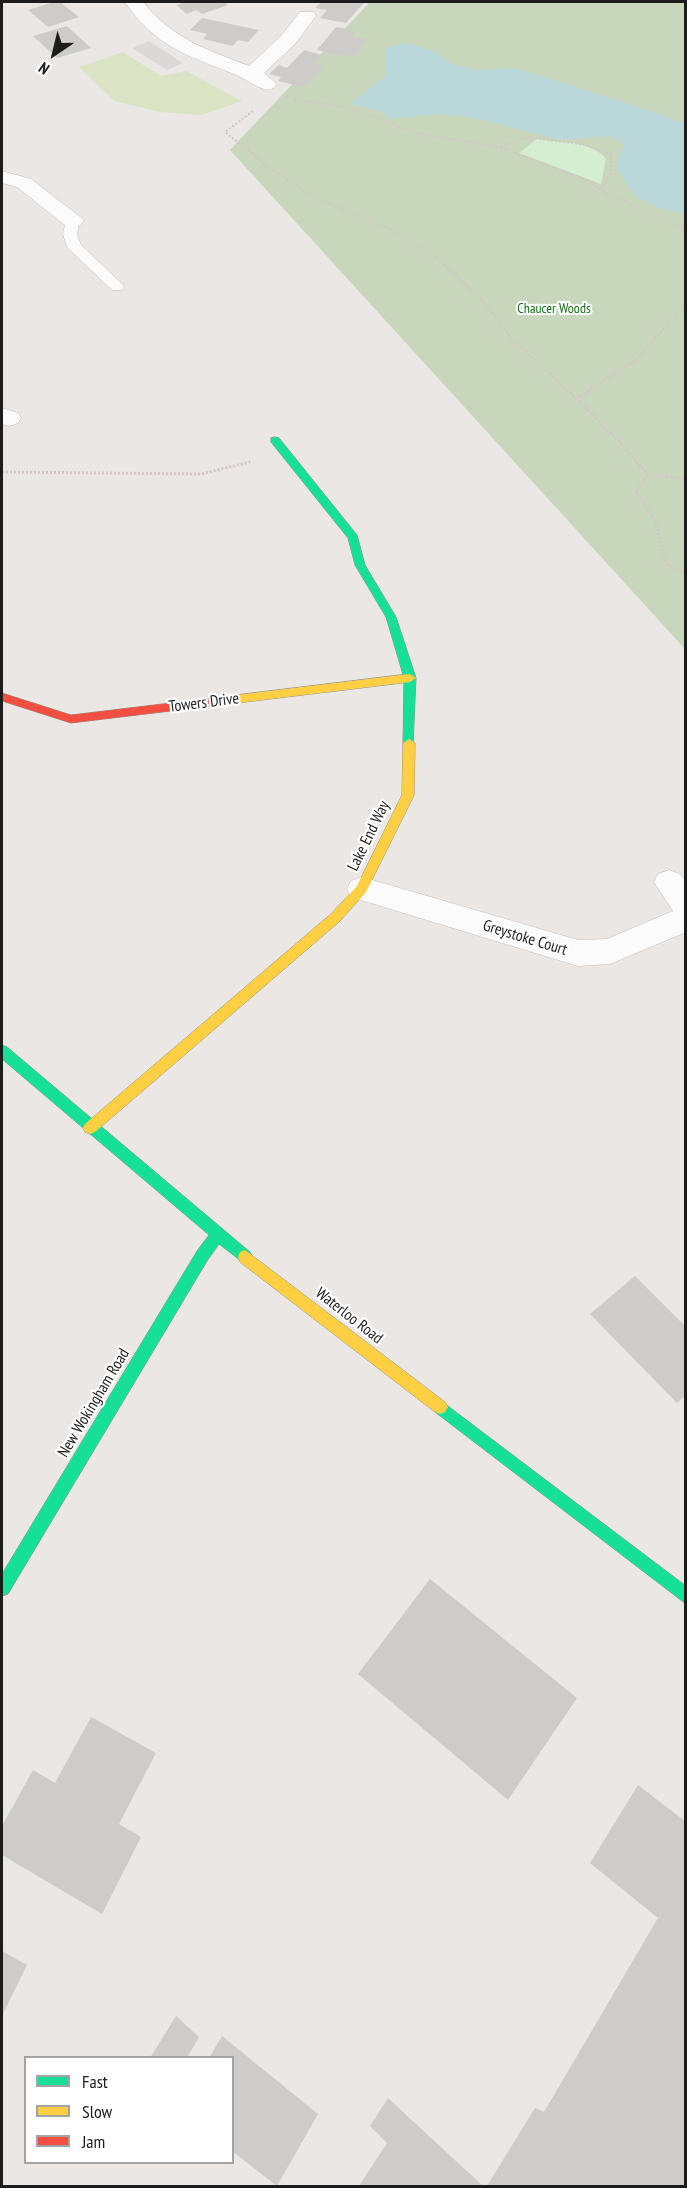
<!DOCTYPE html>
<style>
body{margin:0}
#map{position:relative;width:687px;height:2188px;overflow:hidden;background:#eae7e4;font-family:"PT Sans Narrow",sans-serif}
canvas{display:block}
.frame{position:absolute;inset:0;border:3px solid #1c1c1c;pointer-events:none}
.legend{position:absolute;left:24px;top:2056px;width:210px;height:108px;box-sizing:border-box;background:#fff;border:2px solid #a4a4a4;margin:0;padding:8px 10px;list-style:none;font-size:18px;color:#1c1c1c}
.legend li{display:flex;align-items:center;gap:12px;height:30px}
.legend b{width:30px;border:2px solid #a4a4a4}
.north{position:absolute;left:24px;top:24px;width:60px;height:60px;-webkit-text-stroke:4px #fff;paint-order:stroke;rotate:215deg;font-size:16px;font-weight:700;line-height:24px;text-align:center;color:#1c1c1c}
.north::after{content:'';display:block;margin:auto;width:21px;height:27px;background:#1c1c1c;clip-path:polygon(50% 0,100% 100%,50% 72%,0 100%)}
</style>
<div id="map">
<canvas width="687" height="2188"></canvas>
<div class="frame"></div>
<ul class="legend">
<li><b style="height:8px;background:#16e098"></b>Fast</li>
<li><b style="height:8px;background:#ffcf43"></b>Slow</li>
<li><b style="height:8px;background:#f24e42"></b>Jam</li>
</ul>
<div class="north">N</div>
</div>
<script>
const c = document.querySelector('canvas').getContext('2d');
c.lineJoin = 'round';
function fill(path, color) { c.fillStyle = color; c.fill(path, 'evenodd'); }
function trace(path, color, width, dash) { c.strokeStyle = color; c.lineWidth = width; c.lineCap = dash ? 'butt' : 'round'; c.setLineDash(dash || []); c.stroke(path); }
function write(font, color, halo, rows, align = 'center') {
  c.font = font + ' "PT Sans Narrow",sans-serif'; c.lineWidth = 4.5; c.setLineDash([]); c.textBaseline = 'middle'; c.strokeStyle = halo; c.fillStyle = color; for (const [text, x, y, turn = 0] of rows) {
    c.save(); c.translate(x, y); c.rotate((+turn || 0) * Math.PI / 180); c.textAlign = isNaN(turn) ? turn : align; if (halo) c.strokeText(text, 0, 0); c.fillText(text, 0, 0); c.restore();
  }
}
fill(new Path2D(`
 M123 52 161 76 186 71 242 101 201 115 160 112 114 101 79 67Z`), '#dae4c5');
fill(new Path2D(`
 M370 2H685V649L230 150Z`), '#c8d6bc');
fill(new Path2D(`
 M537 139C559 143 591 140 606 159L601 184 519 153Z`), '#d5eed1');
fill(new Path2D(`
 M149 41 183 63 167 70 132 48Z`), '#dad9d8');
fill(new Path2D(`
 M406 43 435 51 452 64 477 70 515 68 652 111 685 124V214L662 209 634 195 617 169 618 159 625 144 609 136 560 140 480 119 461 116 435 114 390 119 381 111 350 104 386 76V48Z`), '#bad8da');
fill(new Path2D(`
 M54 2H60L79 17 48 27 28 10Z
 M187 2H224L228 5 202 14 196 10 187 14 176 5Z
 M321 2H358L364 3 346 23 320 18 327 10 315 8Z
 M202 18 259 30 248 42 238 40 233 46 203 39 207 34 190 30Z
 M67 26 91 48 57 58 33 36Z
 M336 27 356 31 352 37 367 39 353 57 317 50Z
 M304 50 322 55 314 63 324 66 303 87 278 81 281 77 269 74 279 65 287 68Z
 M635 1276 686 1327V1395L677 1403 590 1314Z
 M430 1579 577 1698 508 1800 358 1674Z
 M91 1717 156 1753 119 1824 141 1837 102 1914 2 1855V1826L33 1770 55 1783Z
 M638 1785 686 1822V2186H487L535 2108 544 2112 658 1918 590 1863Z
 M2 1951 27 1965 2 2016Z
 M176 2016 199 2037 187 2058H150Z
 M222 2036 318 2114 277 2186 232 2151V2058H209Z
 M388 2098 483 2186H359L387 2143 370 2126Z`), '#ceccc9');
const lane = new Path2D(`
 M73 216 80 220 77 234 81 245 122 284 124 287 122 290H112L67 247 63 234 66 220Z`);
const street = new Path2D(`
 M125 2H143C174 40 206 49 249 66L281 36 300 12H314L316 16 295 44 264 73 277 84 274 88 267 90C255 87 245 78 234 74 186 55 156 47 125 2Z
 M2 171 31 179 84 220 81 225 73 226 65 225 17 187 2 183Z
 M2 408 18 413 21 418 18 423 9 426 2 424Z
 M669 870 680 874 686 882V932L610 964 578 966 351 897 347 889 351 881 362 877 578 940 607 939 673 911 654 882 658 874Z`);
const fast = new Path2D(`
 M275 437 279 438 357 535 365 565 396 617 416 678 413 746H405L403 743 404 678 386 617 355 565 348 538 271 442V438Z
 M2 1045 7 1047 250 1252 252 1257 250 1262 245 1264 219 1244 207 1261 8 1594 2 1596V1574L197 1251 209 1235 2 1059Z
 M440 1400 686 1586V1604L435 1412 432 1407 435 1402Z`);
const slow = new Path2D(`
 M410 674 416 678 410 682 212 706 206 702 212 698Z
 M409 739 415 743 414 795 366 892 340 921 95 1132 90 1134 85 1132 83 1128 85 1124 332 913 357 886 402 795 403 743Z
 M245 1250 445 1402 448 1407 445 1412 440 1414 435 1412 240 1262 238 1257 240 1252Z`);
const jam = new Path2D(`
 M2 693 71 715 212 698 218 702 212 706 71 723 2 701Z`);
trace(lane, '#c0bebd', 1);
trace(street, '#c0bebd', 1);
trace(fast, '#92917f', 1);
trace(slow, '#92917f', 1);
trace(jam, '#92917f', 1);
trace(new Path2D(`
 M294 99 345 107 420 134 500 147 589 181 601 190 686 230
 M253 111 225 132 270 168 316 198 394 231 434 256 478 295 514 341 552 375
 M501 146 527 137 586 145 611 155V172L601 190
 M613 375 636 360 686 304`), '#d3c6c6', 2, [2, 2]);
trace(new Path2D(`
 M550 373 617 439 648 475 686 479
 M577 398 615 373
 M2 472 201 474 250 462
 M648 475 636 491 656 523 666 564 686 574`), '#d3c6c6', 3, [2, 2]);
fill(lane, '#fcfbfb');
fill(street, '#fcfbfb');
fill(fast, '#16e098');
fill(slow, '#ffcf43');
fill(jam, '#f24e42');
write('14px', '#186e15', '#fff', [
 ["Chaucer Woods",554,309]
]);
write('16px', '#1c1c1c', '#fff', [
 ["Towers Drive",204,703,-7],
 ["Lake End Way",369,836,-64],
 ["Greystoke Court",525,938,17],
 ["Waterloo Road",349,1316,38],
 ["New Wokingham Road",94,1403,-59]
]);
</script>
